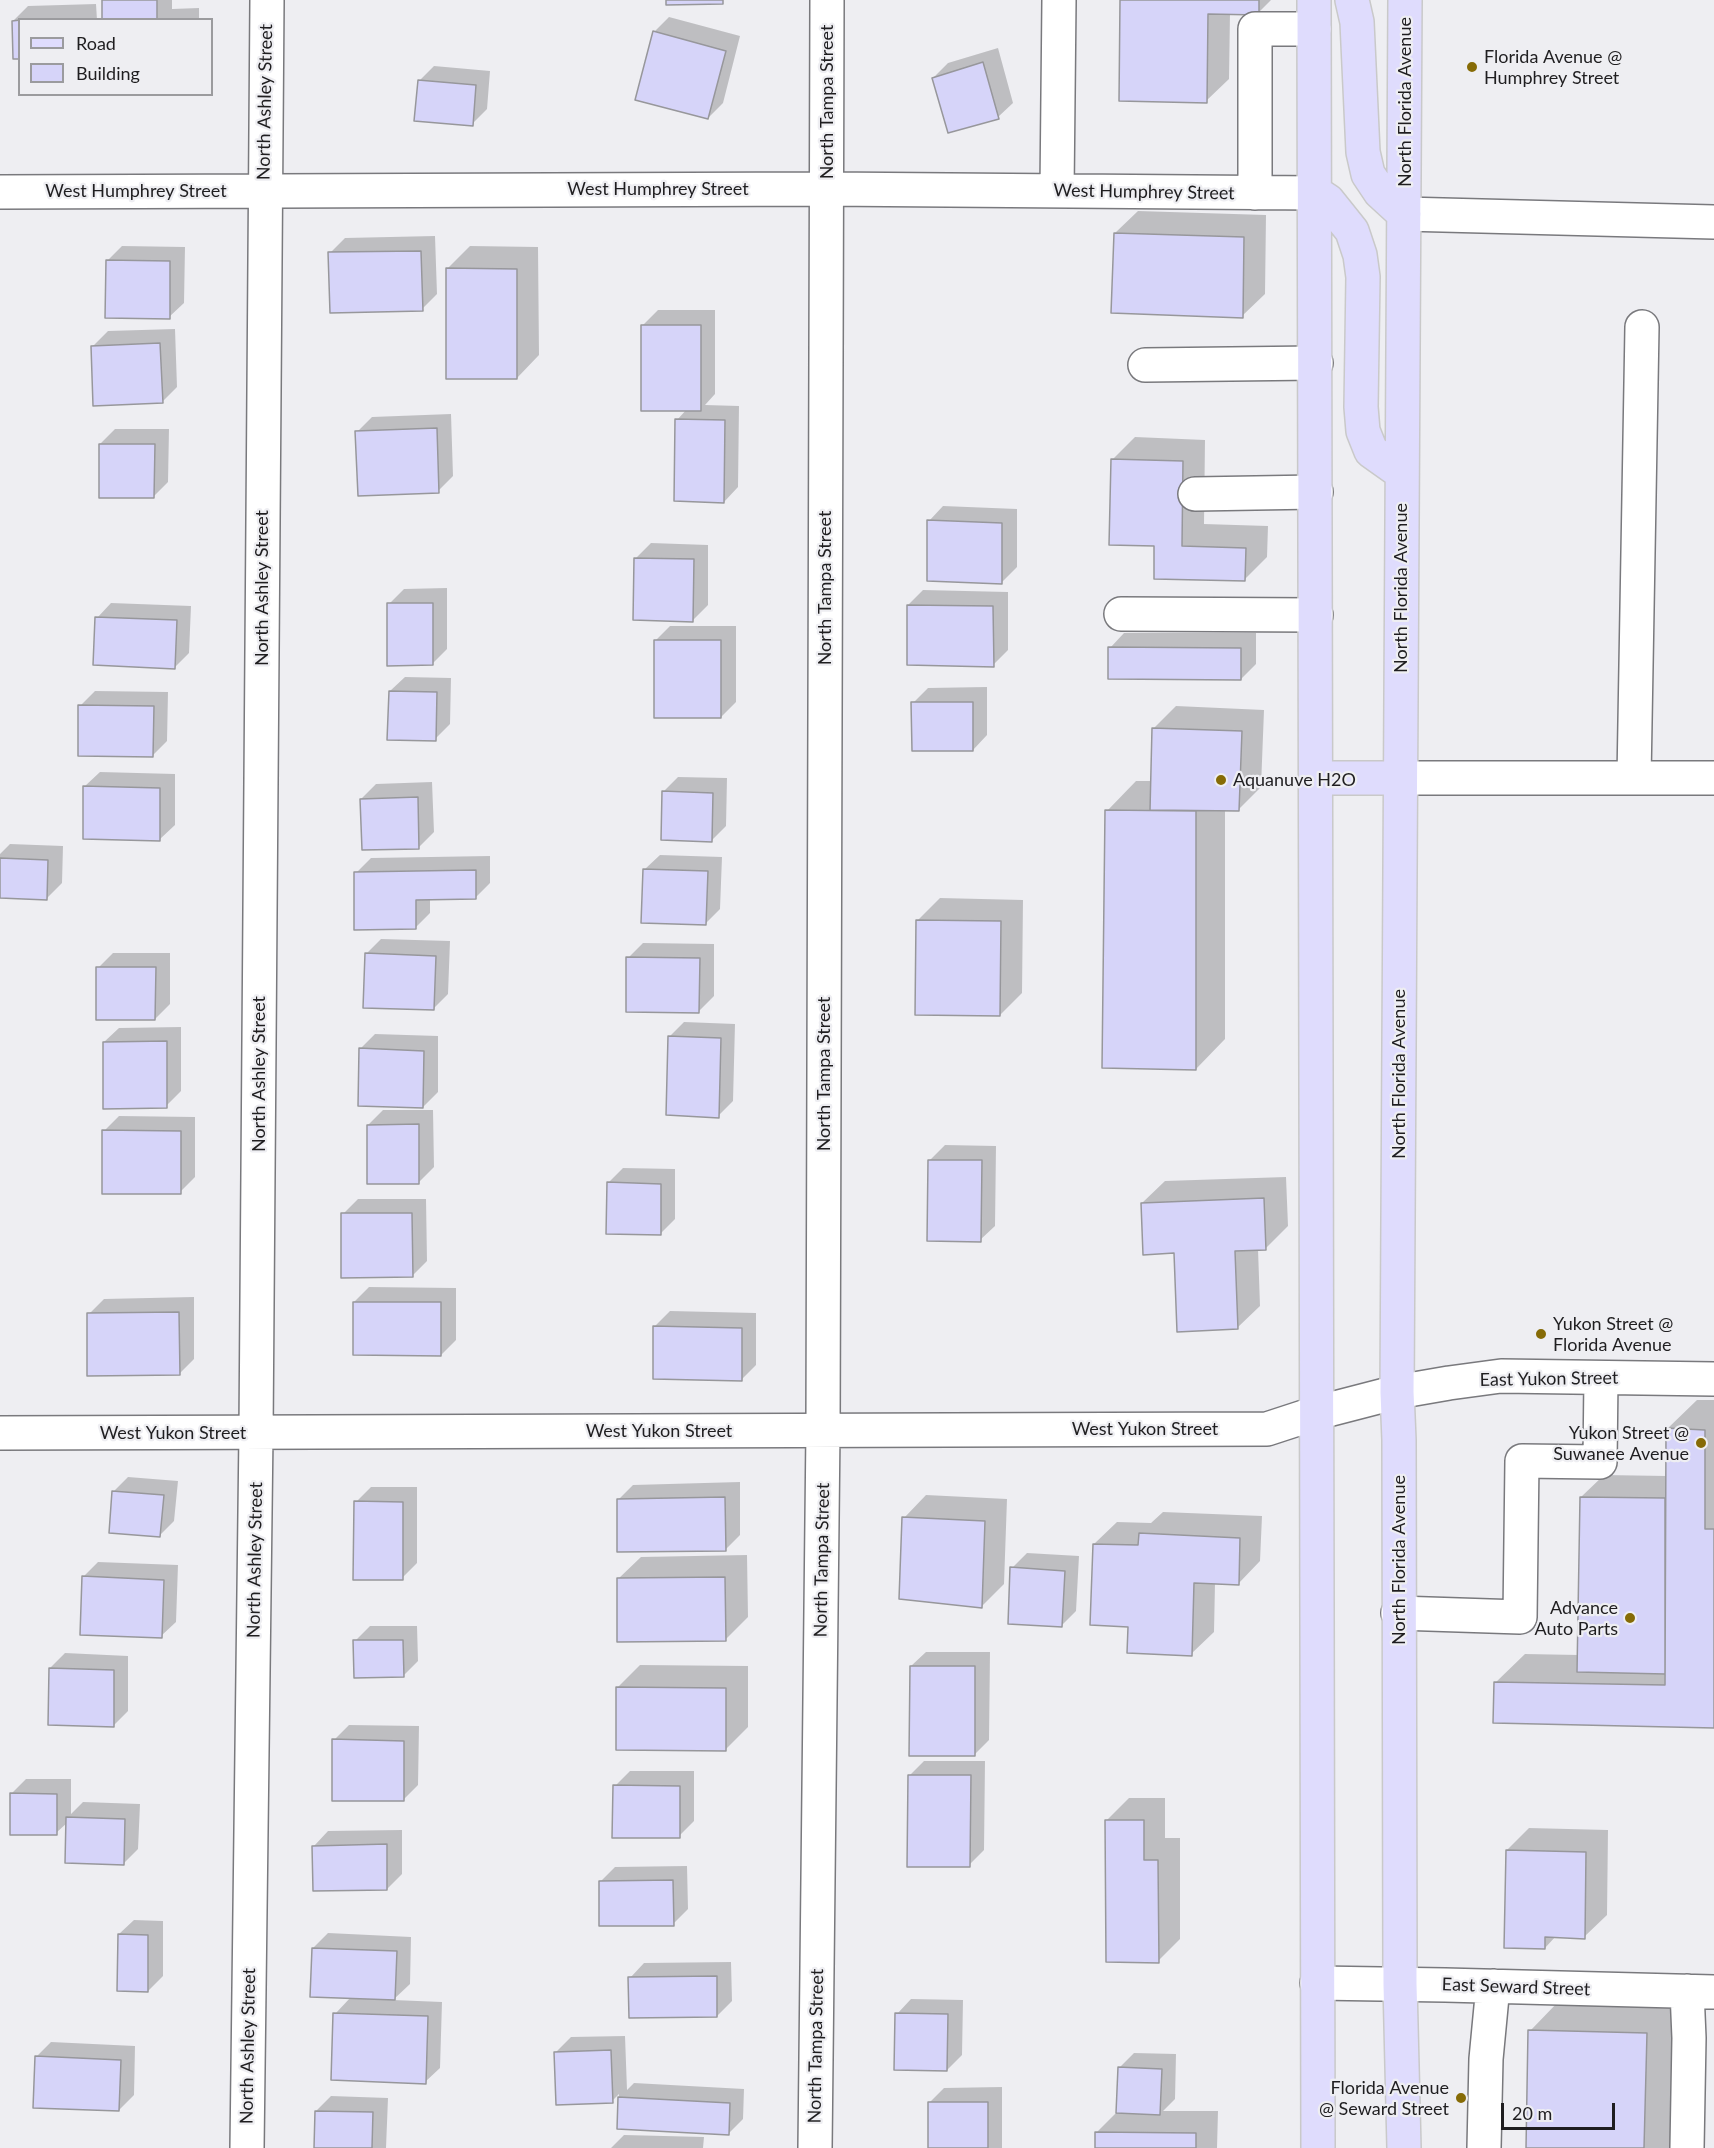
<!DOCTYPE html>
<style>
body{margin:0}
#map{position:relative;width:1714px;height:2148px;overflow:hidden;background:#eeeef2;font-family:Lato,sans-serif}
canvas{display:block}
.legend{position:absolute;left:18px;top:18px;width:195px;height:78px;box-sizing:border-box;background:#eeeef2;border:2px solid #9b9b9e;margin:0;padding:8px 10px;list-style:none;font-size:18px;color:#1f1e20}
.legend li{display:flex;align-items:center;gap:12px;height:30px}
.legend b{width:30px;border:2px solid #9b9b9e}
.scale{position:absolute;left:1501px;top:2103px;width:114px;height:27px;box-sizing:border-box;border:3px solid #1f1e20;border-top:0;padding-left:8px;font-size:18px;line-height:21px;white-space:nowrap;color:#1f1e20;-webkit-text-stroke:4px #eeeef2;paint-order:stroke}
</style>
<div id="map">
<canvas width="1714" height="2148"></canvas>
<ul class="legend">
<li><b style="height:8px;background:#dfdcfd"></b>Road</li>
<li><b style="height:16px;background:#d6d4f9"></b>Building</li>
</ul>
<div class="scale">20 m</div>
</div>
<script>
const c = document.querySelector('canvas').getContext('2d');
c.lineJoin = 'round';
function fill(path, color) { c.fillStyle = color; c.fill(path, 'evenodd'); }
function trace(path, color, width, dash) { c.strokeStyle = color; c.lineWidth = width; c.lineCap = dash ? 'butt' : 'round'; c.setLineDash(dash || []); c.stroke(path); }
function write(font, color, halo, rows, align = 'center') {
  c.font = font + ' Lato,sans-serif'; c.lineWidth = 4.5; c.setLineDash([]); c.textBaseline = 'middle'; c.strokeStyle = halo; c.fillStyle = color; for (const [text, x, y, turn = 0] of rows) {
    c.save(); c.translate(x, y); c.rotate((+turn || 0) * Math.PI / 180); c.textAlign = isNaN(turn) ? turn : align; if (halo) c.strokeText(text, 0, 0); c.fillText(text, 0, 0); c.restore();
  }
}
fill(new Path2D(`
 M104 0H172V9L199 8V20H104Z
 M1122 0H1271L1258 13H1230L1229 79 1206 101Z
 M96 4 97 20H20V57L13 21 28 6Z
 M669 17 740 36 723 103 708 118 654 32Z
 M998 48 1013 103 998 117 933 78 948 63Z
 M434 66 490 71 487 109 472 124 419 81Z
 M1138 211 1266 215 1265 294 1242 316 1115 233Z
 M435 236 437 294 422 309 330 253 345 238Z
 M122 246 185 247 184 303 169 317 107 261Z
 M470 246 538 247 539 355 517 378 448 268Z
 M658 310H715V394L705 405 739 406 738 487 724 502 677 420 687 409 643 325Z
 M175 329 177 387 162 402 93 346 108 331Z
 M451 414 453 476 438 491 357 432 372 417Z
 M115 429H169L168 482 153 497 100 444Z
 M1135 437 1205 440 1204 524 1268 526 1267 557 1245 579 1156 545 1112 460Z
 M943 506 1017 509V567L1002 582 929 521Z
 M651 543 708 545V605L693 620 636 558Z
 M447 588V649L432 664 389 604 404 589Z
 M923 590 1008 592V650L993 665 908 605Z
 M111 603 191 606 189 653 174 668 97 618Z
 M670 626H736V702L721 717 655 641Z
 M1124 633H1256V664L1241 679 1110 648Z
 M405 677 451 678 450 724 435 739 390 691Z
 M987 687V735L973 750 913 703 928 688Z
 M95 691 168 692 167 741 152 756 80 706Z
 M1176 706 1264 710 1261 787 1238 810 1225 809V1039L1196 1069 1107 811 1136 781H1152L1154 728Z
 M100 772 175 774V825L160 839 85 786Z
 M678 777 727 778 726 826 711 841 663 792Z
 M432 782 434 832 419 847 361 799 376 784Z
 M10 844 63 846 62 883 47 898 0 897V854Z
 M660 855 722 857 720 909 705 924 645 869Z
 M490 856V883L475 898H430V913L415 928 356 873 371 858Z
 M940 898 1023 900 1022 993 1000 1015 918 920Z
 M381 939 450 941 448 994 433 1009 366 954Z
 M643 943 714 944V996L699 1011 628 958Z
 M113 953H170V1004L155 1019 98 968Z
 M684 1022 735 1024 733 1101 718 1116 669 1037Z
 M181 1027V1091L166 1106 104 1042 119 1028Z
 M375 1034 438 1036V1092L423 1107 360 1049Z
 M383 1110H433L434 1167 419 1182 368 1125Z
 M119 1116 195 1117V1177L180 1192 104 1131Z
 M945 1145 996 1146 995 1226 980 1240 930 1160Z
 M623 1168 675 1169V1219L660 1234 608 1183Z
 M1286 1177 1288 1226 1265 1249H1258L1260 1306 1237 1328 1175 1252 1142 1203 1165 1181Z
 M358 1199H426L427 1261 412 1276 343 1214Z
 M369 1287 456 1288V1340L441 1355 354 1302Z
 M194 1297V1359L179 1374 89 1314 104 1299Z
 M670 1311 756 1313V1365L741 1380 655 1326Z
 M1697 1400H1714V1726L1495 1683 1525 1654 1579 1655 1581 1497 1604 1475 1667 1476V1429Z
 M128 1477 178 1481 174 1521 159 1536 113 1492Z
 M740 1482V1535L725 1550 618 1500 633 1485Z
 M371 1487H417V1563L402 1578 356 1502Z
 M926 1495 1007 1499 1004 1584 982 1606 904 1518Z
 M1163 1512 1262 1516 1260 1561 1238 1584 1215 1583 1214 1632 1191 1654 1130 1626 1094 1544 1117 1522 1151 1523Z
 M1027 1553 1079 1556 1076 1611 1061 1626 1012 1568Z
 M747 1555 748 1617 725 1640 618 1579 641 1557Z
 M98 1562 178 1565 176 1622 161 1636 83 1577Z
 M370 1626H417L418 1661 403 1676 355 1641Z
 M926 1652H990L989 1740 974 1755 911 1666Z
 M65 1653 128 1656V1711L113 1726 50 1668Z
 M640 1665 748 1666V1727L725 1750 618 1687Z
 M349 1725 419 1726 418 1785 403 1800 334 1740Z
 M924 1761H985L984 1850 969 1865 909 1776Z
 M630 1771H694V1821L679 1836 615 1786Z
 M26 1779H71V1814L83 1802 140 1804 138 1849 123 1864 68 1822 56 1833 11 1794Z
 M1129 1798H1165V1838H1180V1939L1158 1961 1107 1820Z
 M1529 1828 1608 1830 1607 1915 1584 1937 1556 1936 1545 1948 1507 1850Z
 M402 1830V1874L387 1889 314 1846 328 1831Z
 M687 1866 688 1909 673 1924 600 1882 615 1867Z
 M134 1920 163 1921V1976L148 1991 119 1934Z
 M328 1933 411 1937 410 1984 393 2000 442 2002 440 2068 425 2082 335 2014 351 1997 313 1948Z
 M731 1962 732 2001 717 2016 630 1978 644 1963Z
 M911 1999 963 2000 962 2055 947 2070 897 2014Z
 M1559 2001 1676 2004 1672 2148H1527L1530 2031Z
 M625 2036 627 2090 634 2083 744 2089 743 2119 728 2134 618 2128 619 2094 612 2101 556 2052 571 2037Z
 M51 2042 135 2046 134 2095 119 2110 36 2057Z
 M1134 2053 1176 2054 1175 2099 1163 2111H1218L1217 2148H1096V2133L1118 2111 1119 2068Z
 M1002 2087V2148H929V2103L944 2088Z
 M331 2096 388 2098 386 2148H315L316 2111Z
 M624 2135 704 2137 703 2148H611Z`), '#0003');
const building = new Path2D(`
 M102 0H157V20H102Z
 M666 0H723V4L666 5Z
 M1120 0H1259V15L1208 14 1207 103 1119 101Z
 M20 20V59H13L12 21Z
 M653 31 726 51 708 119 635 100Z
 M983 62 999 119 948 133 932 78Z
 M418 80 476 85 473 126 414 121Z
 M1114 233 1244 237 1243 318 1111 313Z
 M421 251 423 311 330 313 328 252Z
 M106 260 170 261V319L105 318Z
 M446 268 517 269V379H446Z
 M641 325H701V411H641Z
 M160 343 163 403 93 406 91 346Z
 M675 419 725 420 724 503 674 501Z
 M437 428 439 493 358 496 355 431Z
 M99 444H155L154 498H99Z
 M1111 459 1183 461 1182 546 1246 548 1245 581 1154 579V546L1109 545Z
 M927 520 1002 523V584L927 581Z
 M634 558 694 559 693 622 633 620Z
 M387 603H433V665L387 666Z
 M907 605 993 606 994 667 907 665Z
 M95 617 177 620 175 669 93 665Z
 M654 640H721V718H654Z
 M1108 647 1241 648V680L1108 679Z
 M389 691 437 692 436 741 387 740Z
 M911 702H973V751H912Z
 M78 705 154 706 153 757 78 756Z
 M1152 728 1242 731 1239 811 1150 810Z
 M83 786 160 788V841L83 839Z
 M662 791 713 793 712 842 661 840Z
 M418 797 419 849 362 850 360 799Z
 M1105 810 1196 811V1070L1102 1068Z
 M0 858 48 860 47 900 0 898Z
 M643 869 708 871 706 925 641 923Z
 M476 870V899L416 900V929L354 930V872Z
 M916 920 1001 921 1000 1016 915 1015Z
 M365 953 436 956 434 1010 363 1008Z
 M626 957 700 958 699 1013 626 1012Z
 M96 967H156L155 1020H96Z
 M668 1036 721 1038 719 1118 666 1115Z
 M167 1041V1108L103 1109V1042Z
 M359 1048 424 1051 423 1108 358 1106Z
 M419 1124V1184H367V1125Z
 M102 1130 181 1131V1194H102Z
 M928 1160H982L981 1242 927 1241Z
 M607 1182 661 1184V1235L606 1234Z
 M1264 1198 1266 1250 1235 1251 1238 1329 1177 1332 1174 1253 1143 1255 1141 1203Z
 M341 1213H412L413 1277 341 1278Z
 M353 1302H441V1356L353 1355Z
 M179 1312 180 1375 87 1376V1313Z
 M653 1326 742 1328V1381L653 1379Z
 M1666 1428 1705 1430V1529H1714V1728L1493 1723 1494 1682 1665 1685Z
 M112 1491 164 1495 160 1537 109 1533Z
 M725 1497 726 1551 617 1552V1499Z
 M1580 1497 1665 1498V1674L1577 1672Z
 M354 1501 403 1502V1580H353Z
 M902 1517 985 1521 982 1608 899 1599Z
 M1139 1533 1240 1538 1239 1585 1194 1583 1192 1656 1127 1653 1128 1627 1090 1625 1093 1544 1138 1545Z
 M1010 1567 1065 1571 1062 1627 1008 1624Z
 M82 1576 164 1580 162 1638 80 1635Z
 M725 1577 726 1641 617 1642V1578Z
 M353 1640H403L404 1677 354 1678Z
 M910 1666H975V1756H909Z
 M49 1668 114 1670V1727L48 1725Z
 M616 1687 726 1688V1751L616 1750Z
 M332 1739 404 1741V1801H332Z
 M908 1775H971L970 1867H907Z
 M613 1785 680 1786V1838H612Z
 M10 1793 57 1794V1835H10Z
 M66 1817 125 1819 124 1865 65 1863Z
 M1105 1820H1144V1860H1158L1159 1963 1106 1962Z
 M387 1844V1890L313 1891 312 1846Z
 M1506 1850 1586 1852 1585 1939 1545 1937V1949L1504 1948Z
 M673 1880 674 1926H599V1881Z
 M118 1934 148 1935V1992L117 1991Z
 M312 1948 397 1951 395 2000 310 1997Z
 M717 1976V2017L629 2018 628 1977Z
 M333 2013 428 2016 426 2084 331 2080Z
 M895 2013 948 2014 947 2071 894 2070Z
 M1528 2030 1647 2033 1644 2148H1526Z
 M611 2050 613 2103 556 2105 554 2052Z
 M35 2056 121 2060 119 2111 33 2108Z
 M1118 2067 1162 2069 1160 2115 1116 2113Z
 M618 2097 730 2103 729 2135 617 2129Z
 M928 2102H988V2148H928Z
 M315 2111 373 2112 372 2148H314Z
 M1095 2132 1196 2133V2148H1095Z`);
fill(building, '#d6d4f9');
trace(building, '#97979b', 1.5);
const minor = new Path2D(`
 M1057 191 1059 0
 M0 192 826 189 1316 193
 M1255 193V29H1314
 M1404 214 1714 222
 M1145 365 1316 363
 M1195 494 1316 492
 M1121 614 1316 615
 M1400 778H1714
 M1634 778 1642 327
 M0 1433 1267 1429 1316 1413 1397 1392 1449 1383 1501 1376 1714 1379
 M1398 1613 1520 1617 1522 1461 1600 1462 1601 1378
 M1317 1983 1445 1985 1714 1992
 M247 2148 256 1433 267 0
 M815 2148 823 1430 827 0
 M1484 2148 1486 2059 1493 1986
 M1687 2148 1689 2038 1687 1991`);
const major = new Path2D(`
 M1314 0 1318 2148
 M1352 0 1357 22 1363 152 1368 174 1380 192 1404 214
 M1316 193 1328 201 1352 231 1360 255 1363 277 1361 407 1363 431 1371 451 1402 473
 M1316 778H1400
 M1404 2148 1400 1984 1399 1440 1397 1392 1405 0`);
trace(minor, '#79797d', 36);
trace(major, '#c9c9c9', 36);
trace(minor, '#fff', 33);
trace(major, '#dfdcfd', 33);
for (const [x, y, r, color] of [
 [1472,67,6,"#866b06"],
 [1221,780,6,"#866b06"],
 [1541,1334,6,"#866b06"],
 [1701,1443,6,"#866b06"],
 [1630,1618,6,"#866b06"],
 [1461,2098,6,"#866b06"]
]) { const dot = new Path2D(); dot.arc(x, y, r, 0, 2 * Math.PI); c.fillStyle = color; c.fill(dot); trace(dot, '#eeeef2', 2); }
write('18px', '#1f1e20', '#eeeef2', [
 ["Florida Avenue @",1484,57],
 ["Humphrey Street",1484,78],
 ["Aquanuve H2O",1233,780],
 ["Yukon Street @",1553,1324],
 ["Florida Avenue",1553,1345],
 ["Yukon Street @",1689,1433,"right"],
 ["Suwanee Avenue",1689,1454,"right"],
 ["Advance",1618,1608,"right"],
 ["Auto Parts",1618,1629,"right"],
 ["Florida Avenue",1449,2088,"right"],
 ["@ Seward Street",1449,2109,"right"]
], 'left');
write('18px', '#1f1e20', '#eeeef2', [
 ["North Ashley Street",265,102,-89],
 ["North Tampa Street",827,102,-90],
 ["North Florida Avenue",1405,102,-90],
 ["West Humphrey Street",658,189],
 ["West Humphrey Street",136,191],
 ["West Humphrey Street",1144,192,1],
 ["North Ashley Street",262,588,-90],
 ["North Tampa Street",825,588,-90],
 ["North Florida Avenue",1401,588,-90],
 ["North Ashley Street",259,1074,-90],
 ["North Tampa Street",824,1074,-90],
 ["North Florida Avenue",1399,1074,-90],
 ["East Yukon Street",1549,1379,-1],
 ["West Yukon Street",1145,1429],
 ["West Yukon Street",659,1431],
 ["West Yukon Street",173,1433],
 ["North Ashley Street",255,1560,-89],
 ["North Tampa Street",822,1560,-89],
 ["North Florida Avenue",1399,1560,-90],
 ["East Seward Street",1516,1987,2],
 ["North Ashley Street",248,2046,-89],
 ["North Tampa Street",816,2046,-89]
]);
</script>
